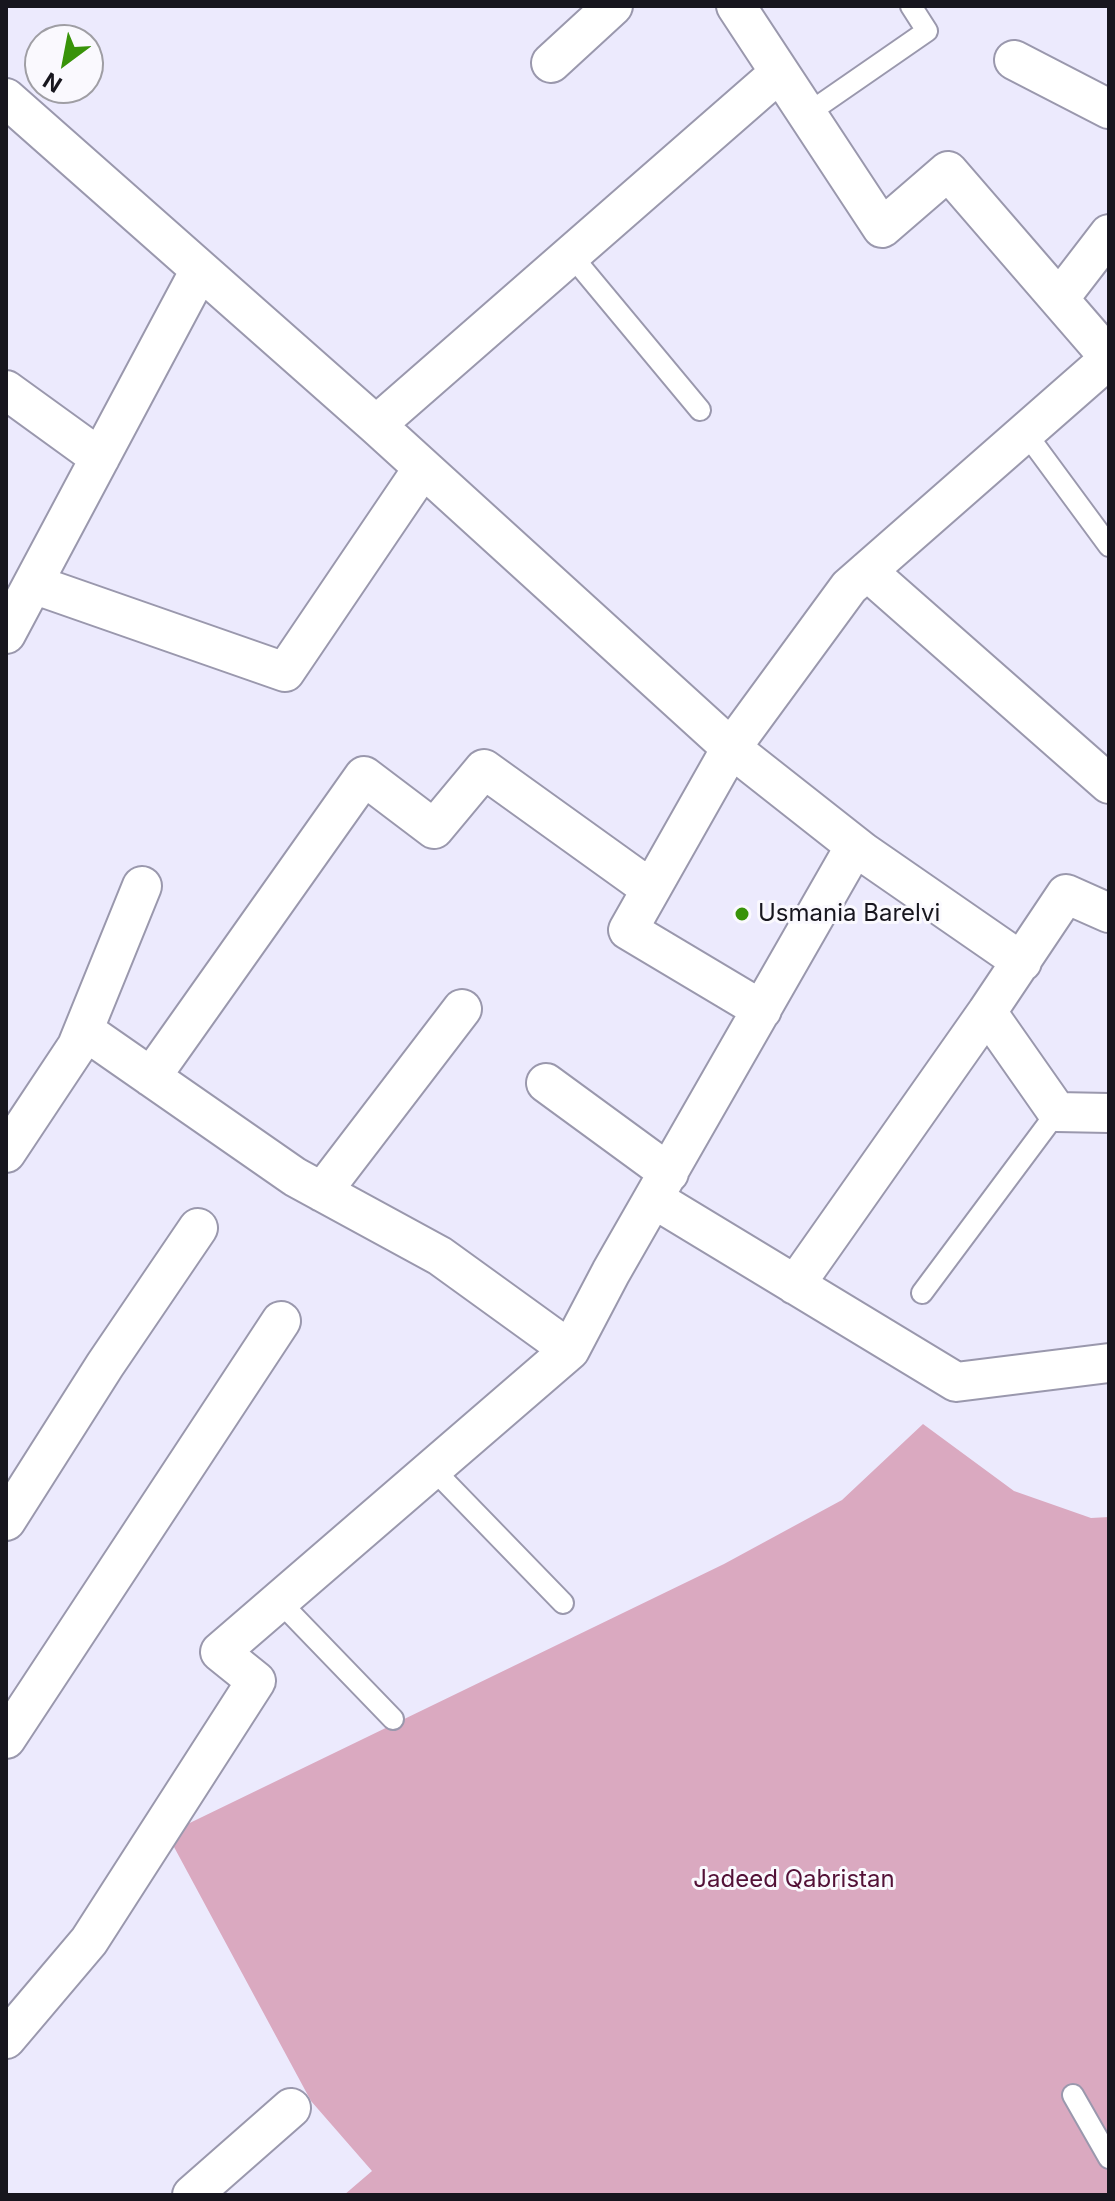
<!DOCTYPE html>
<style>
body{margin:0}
#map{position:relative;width:1115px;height:2201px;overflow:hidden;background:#eceafd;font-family:Inter,sans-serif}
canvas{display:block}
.frame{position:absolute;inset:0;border:8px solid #17161e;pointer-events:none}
.north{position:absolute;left:24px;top:24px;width:80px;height:80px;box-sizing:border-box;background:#faf9fe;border:2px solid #9f9ea4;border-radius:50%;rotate:212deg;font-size:22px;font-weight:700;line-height:32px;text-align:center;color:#17161e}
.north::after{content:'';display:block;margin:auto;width:28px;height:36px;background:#389309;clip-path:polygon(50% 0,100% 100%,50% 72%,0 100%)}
</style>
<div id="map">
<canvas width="1115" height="2201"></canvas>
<div class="frame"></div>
<div class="north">N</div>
</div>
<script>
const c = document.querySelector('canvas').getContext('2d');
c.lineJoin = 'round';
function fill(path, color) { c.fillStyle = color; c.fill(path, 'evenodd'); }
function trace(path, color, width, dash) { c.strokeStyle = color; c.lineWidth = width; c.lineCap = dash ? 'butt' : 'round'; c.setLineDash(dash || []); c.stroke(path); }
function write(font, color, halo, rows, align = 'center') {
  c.font = font + ' Inter,sans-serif'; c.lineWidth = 6; c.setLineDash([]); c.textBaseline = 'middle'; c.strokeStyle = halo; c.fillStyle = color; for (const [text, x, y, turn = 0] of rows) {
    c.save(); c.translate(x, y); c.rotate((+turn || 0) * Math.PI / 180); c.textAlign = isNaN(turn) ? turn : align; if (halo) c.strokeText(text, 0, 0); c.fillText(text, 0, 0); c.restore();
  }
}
fill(new Path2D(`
 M923 1424 1014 1491 1091 1518 1109 1517V2195H344L372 2171 311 2101 167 1834 724 1564 842 1500Z`), '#daa9c0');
const lane = new Path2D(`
 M807 114 927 31 911 6
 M571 255 700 410
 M1025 432 1109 546
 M922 1293 1057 1112
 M432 1468 563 1603
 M279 1601 393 1719
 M1073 2095 1109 2158`);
const street = new Path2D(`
 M736 6 882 228 948 171 1109 357
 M1014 60 1109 109
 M551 63 613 6
 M6 98 376 425 731 748 863 852 1022 962
 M1059 299 1109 234
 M6 390 100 458
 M376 425 779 73
 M867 571 1109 784
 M33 584 285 672 423 468
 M6 634 200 270
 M762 1010 628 930 731 748 849 587 1109 359
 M987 1012 1057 1112 1109 1113
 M85 1031 295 1177 440 1256 570 1350
 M151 1077 364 776 434 829 484 769 651 889
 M546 1083 669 1173
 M6 1153 77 1046 142 886
 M322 1192 462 1009
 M654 1199 956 1382 1109 1363
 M795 1285 987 1012 1066 894 1109 913
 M6 1521 105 1365 198 1228
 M6 1739 281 1321
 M6 2039 89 1941 256 1681 220 1652 570 1350 611 1272 855 846
 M192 2195 291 2108`);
trace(lane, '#9a98ad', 24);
trace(street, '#9a98ad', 42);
trace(lane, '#fff', 20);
trace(street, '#fff', 38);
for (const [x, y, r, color] of [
 [742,914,8,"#389309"]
]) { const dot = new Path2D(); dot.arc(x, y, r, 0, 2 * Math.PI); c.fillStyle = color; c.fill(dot); trace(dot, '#faf9fe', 3); }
write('24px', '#17161e', '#faf9fe', [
 ["Usmania Barelvi",758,914]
], 'left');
write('24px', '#531137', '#faf9fe', [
 ["Jadeed Qabristan",794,1880]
]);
</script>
